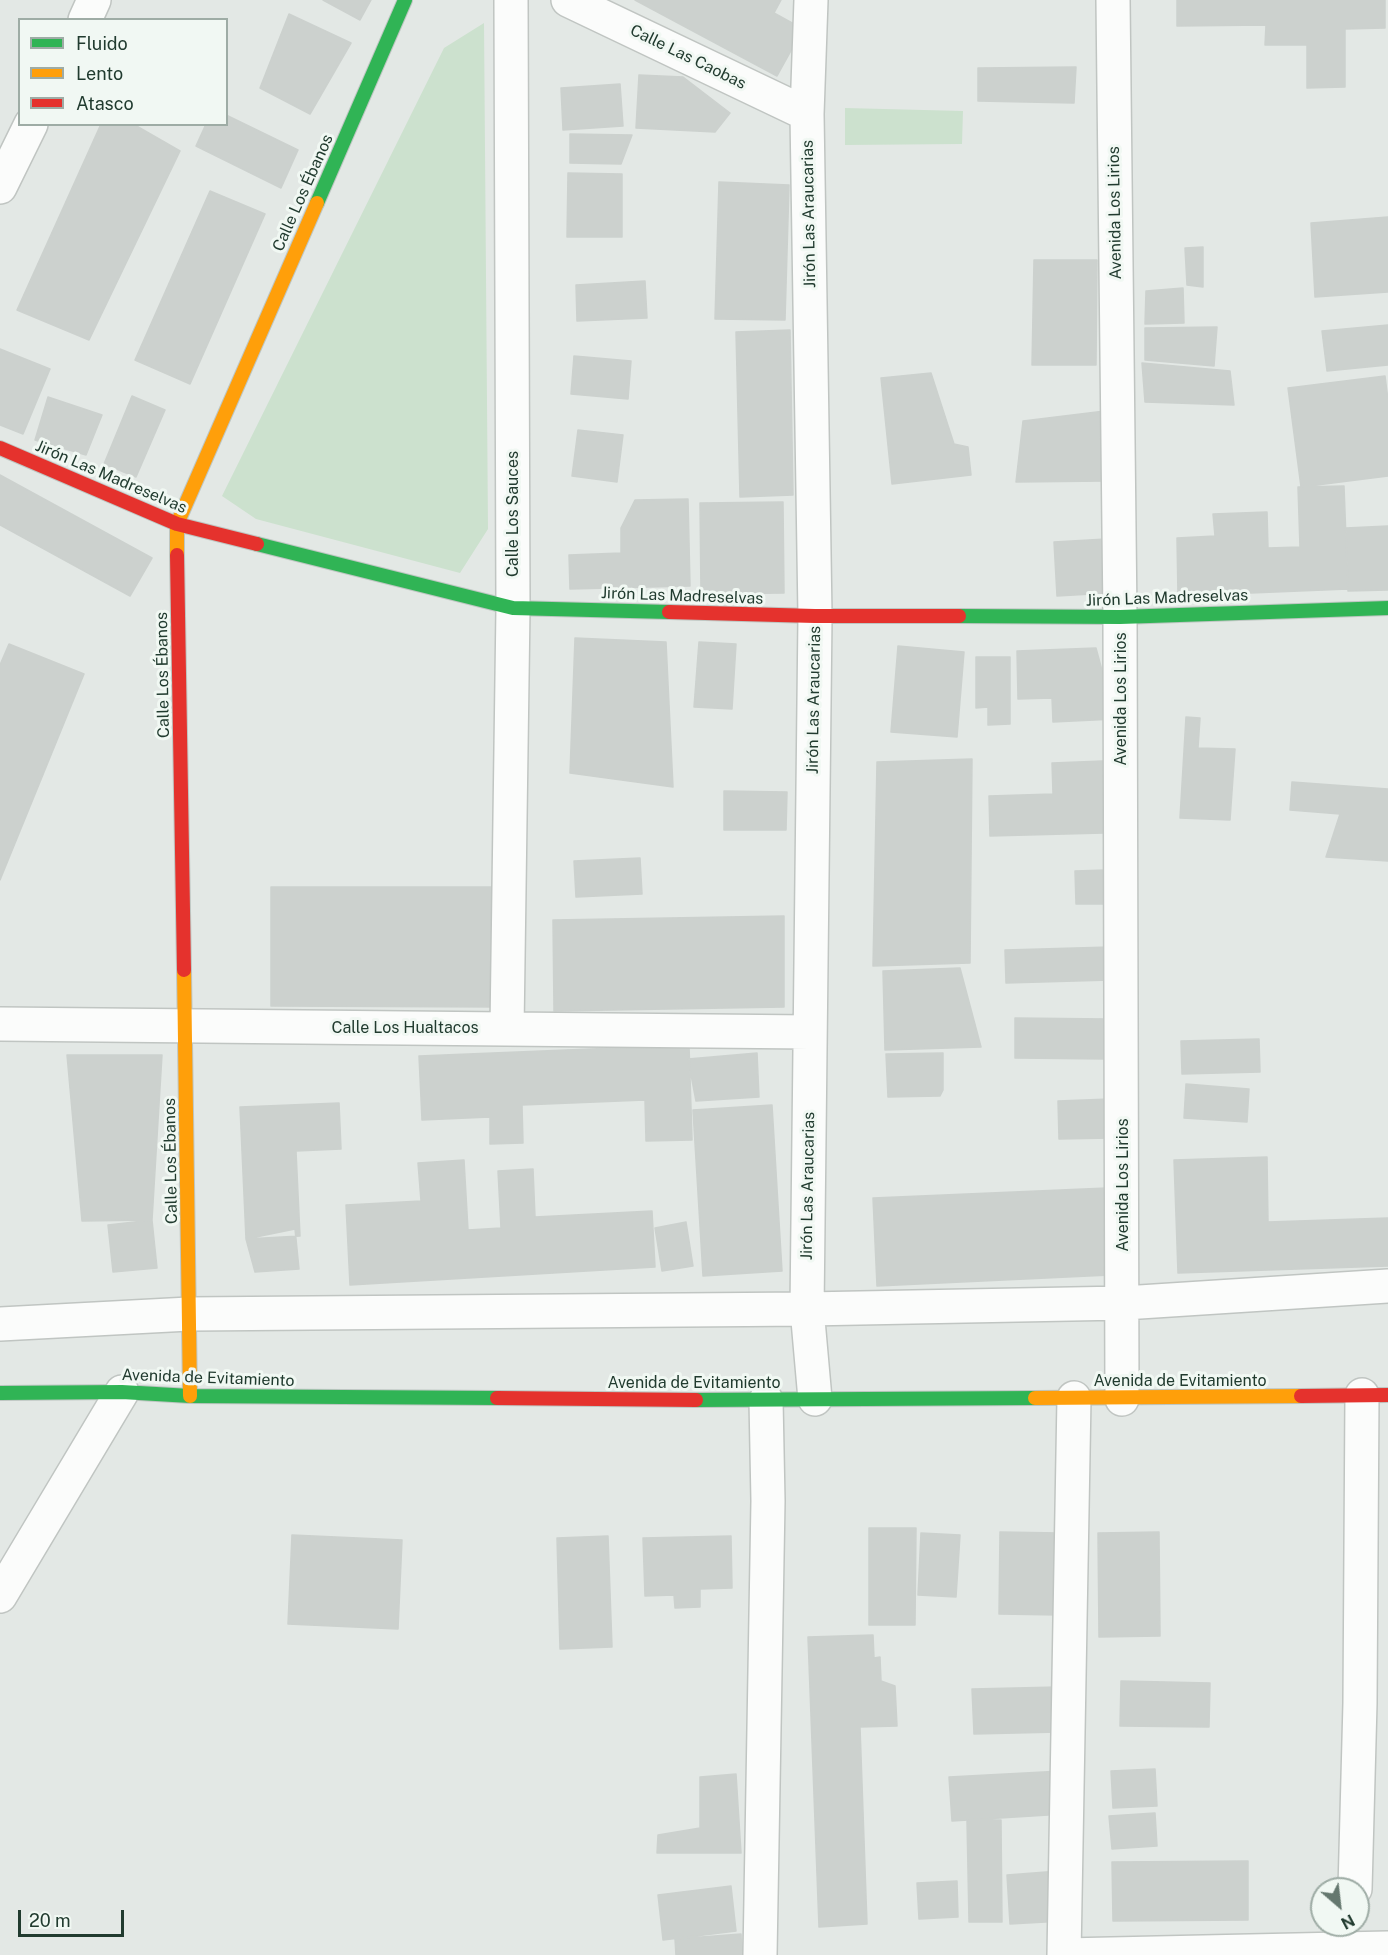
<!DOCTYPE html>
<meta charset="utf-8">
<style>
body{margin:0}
#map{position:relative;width:1388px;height:1955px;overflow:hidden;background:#e3e8e5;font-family:"Public Sans",sans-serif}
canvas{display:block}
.legend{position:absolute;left:18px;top:18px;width:210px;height:108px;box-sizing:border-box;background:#f1f8f3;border:2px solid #9eaca5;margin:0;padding:8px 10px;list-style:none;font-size:18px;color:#213b2f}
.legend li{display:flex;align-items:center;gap:12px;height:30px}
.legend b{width:30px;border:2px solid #9eaca5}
.north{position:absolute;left:1310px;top:1877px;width:60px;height:60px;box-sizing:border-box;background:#f1f8f3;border:2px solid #9eaca5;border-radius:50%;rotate:152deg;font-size:16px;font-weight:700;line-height:24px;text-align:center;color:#213b2f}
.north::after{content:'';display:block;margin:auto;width:21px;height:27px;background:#65786f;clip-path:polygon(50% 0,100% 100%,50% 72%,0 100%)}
.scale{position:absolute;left:18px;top:1910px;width:106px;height:27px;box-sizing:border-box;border:3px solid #213b2f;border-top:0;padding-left:8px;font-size:18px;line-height:21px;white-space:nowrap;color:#213b2f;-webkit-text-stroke:4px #f1f8f3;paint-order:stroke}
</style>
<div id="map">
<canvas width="1388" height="1955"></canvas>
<ul class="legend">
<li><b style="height:8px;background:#30b455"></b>Fluido</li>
<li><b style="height:8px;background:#ff9f0a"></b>Lento</li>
<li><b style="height:8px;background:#e5322d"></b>Atasco</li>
</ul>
<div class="north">N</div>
<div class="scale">20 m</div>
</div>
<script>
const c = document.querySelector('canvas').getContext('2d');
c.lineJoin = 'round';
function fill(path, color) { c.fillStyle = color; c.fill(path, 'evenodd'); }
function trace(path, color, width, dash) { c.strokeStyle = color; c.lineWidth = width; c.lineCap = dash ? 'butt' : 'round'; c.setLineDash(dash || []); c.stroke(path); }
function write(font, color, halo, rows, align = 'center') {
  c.font = font + ' "Public Sans",sans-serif'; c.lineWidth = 6; c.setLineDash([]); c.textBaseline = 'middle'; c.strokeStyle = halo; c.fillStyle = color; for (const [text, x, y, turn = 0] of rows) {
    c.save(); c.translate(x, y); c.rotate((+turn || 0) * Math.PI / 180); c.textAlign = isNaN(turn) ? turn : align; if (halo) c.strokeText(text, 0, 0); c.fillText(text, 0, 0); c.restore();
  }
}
fill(new Path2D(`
 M484 23 488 529 460 573 256 519 222 496 444 48Z
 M845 108 963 111 962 144 845 145Z`), '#cce1ce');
const building = new Path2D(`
 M323 0H371L360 20Z
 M635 0H781L774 13 803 29 777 76Z
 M1177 0H1385V28L1345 29V87L1307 88V45H1265L1266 25 1177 26Z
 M289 14 351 43 310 114 260 88Z
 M1076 67 1074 103 978 101V68Z
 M639 75 683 77 730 113 715 132 636 128Z
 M620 84 623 126 563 130 561 88Z
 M226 115 298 150 281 188 196 146 206 124H226Z
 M101 124H133L180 151 89 340 17 310Z
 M570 134 632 135 621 164 570 163Z
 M568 173 622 174V237H567Z
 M719 182 789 185 785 320 715 319Z
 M210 191 265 214 190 384 135 360Z
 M1388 217V292L1315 297 1311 223Z
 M1203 247V287L1187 285 1185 248Z
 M1034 260H1097L1096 365H1032Z
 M645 281 647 318 577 321 576 285Z
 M1183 288 1184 323 1145 324 1146 291Z
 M1388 325V365L1327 371 1322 331Z
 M1217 327 1214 366 1145 360V328Z
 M790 330 793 495 740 497 736 332Z
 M0 349 50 369 23 434 0 425Z
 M574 356 631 361 628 399 571 394Z
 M1142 363 1230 371 1234 405 1145 402Z
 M931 373 954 444 968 447 971 475 892 484 881 378Z
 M1385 376 1388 400V476L1301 487 1288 388Z
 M132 396 165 410 136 477 104 464Z
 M48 397 102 415 86 455 35 440Z
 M1105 411 1106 481 1016 482 1023 421Z
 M578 430 623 435 617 482 572 476Z
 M0 475 152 558 130 596 0 525Z
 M1344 486 1348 591V589L1178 596 1177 538 1215 536 1213 514 1267 512 1268 548 1300 547 1298 487Z
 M688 499 690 586 570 589 569 555 621 553V528L635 500Z
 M783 502 784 593 701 594 700 503Z
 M1388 526V590L1348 591 1346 528Z
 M1106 539 1109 593 1057 596 1054 542Z
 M575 638 666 642 673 787 570 773Z
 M699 642 736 644 732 709 694 707Z
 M9 644 84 674 0 880V665Z
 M898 646 964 652 957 737 891 732Z
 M1096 648 1115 719 1053 722 1052 698 1018 699 1017 651Z
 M976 657H1010V724L988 725V707L976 708Z
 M1186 717 1200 718 1198 748 1235 749 1230 820 1180 818Z
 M972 759 970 963 873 966 877 762Z
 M1103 761 1104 833 990 836 989 796 1053 794 1052 763Z
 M1292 782 1388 789V861L1326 857 1340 814 1290 810Z
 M724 791 787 792 786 830H724Z
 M640 858 642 894 576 897 574 861Z
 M1106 870V904H1076L1075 871Z
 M271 887H500V1007L271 1006Z
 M784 916V1007L554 1011 553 920Z
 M1110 947 1111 980 1006 983 1005 950Z
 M960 968 981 1047 885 1050 883 971Z
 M1015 1018 1108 1019 1107 1059 1015 1058Z
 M1259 1039 1260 1072 1182 1074 1181 1041Z
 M689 1045 692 1140 646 1141 645 1100 522 1105 523 1143 490 1144V1117L422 1120 419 1056Z
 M757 1053 759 1097 696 1101 688 1059Z
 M943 1053V1090L940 1096 888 1097 886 1054Z
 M67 1055H162L152 1220 82 1221Z
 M1186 1084 1249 1089 1247 1122 1184 1118Z
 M1110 1099 1111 1138 1059 1139 1058 1101Z
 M339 1103 341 1149 296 1151 300 1236 246 1239 240 1107Z
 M772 1105 782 1271 703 1276 693 1110Z
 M1267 1157 1268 1222 1388 1218V1266L1178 1273 1174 1160Z
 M464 1160 468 1230 501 1228 498 1171 533 1169 535 1217 652 1211 655 1267 350 1285 346 1205 421 1201 418 1163Z
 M1107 1188 1110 1275 877 1286 873 1198Z
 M152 1220 157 1268 113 1272 108 1225Z
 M686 1222 693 1266 662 1271 655 1228Z
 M295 1229 299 1269 255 1272 246 1239Z
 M869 1528H916L915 1625H869Z
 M1000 1532 1060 1533 1059 1615 999 1614Z
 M1159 1532 1160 1636 1099 1637 1098 1533Z
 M921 1533 960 1535 956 1597 918 1595Z
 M292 1535 402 1540 398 1629 288 1624Z
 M608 1536 612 1647 560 1649 557 1538Z
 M731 1536 732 1588 700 1589V1607L675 1608 674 1595 645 1596 643 1538Z
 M873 1635 874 1658 880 1657 881 1681 895 1686 897 1726 860 1727 867 1924 819 1927 808 1637Z
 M1121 1681 1210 1683 1209 1727 1120 1726Z
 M1058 1687 1059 1732 974 1734 972 1689Z
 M1155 1769 1157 1806 1113 1808 1111 1771Z
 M1062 1771 1064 1814 952 1821 949 1777Z
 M736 1774 741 1853H657L658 1835 700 1828V1777Z
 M1155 1813 1157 1846 1112 1849 1109 1816Z
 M967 1820H1001L1002 1922H969Z
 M1248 1861V1920L1113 1921 1112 1862Z
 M1059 1871 1063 1921 1010 1924 1007 1875Z
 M957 1881 958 1917 919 1919 917 1883Z
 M731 1886 736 1931 663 1940 658 1895Z
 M741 1934 742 1955H676L675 1939Z`);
fill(building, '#ccd1ce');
trace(building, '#ccd1ce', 1.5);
const street = new Path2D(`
 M568 0 807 114
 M811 0 807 114 815 616 807 1309 815 1399
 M1113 0 1120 617 1122 1399
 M85 20 94 0
 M0 187 31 124
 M0 1024 810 1032
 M507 1029 513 608 511 0
 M0 1324 189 1314 807 1309 1124 1303 1388 1286
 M0 1596 122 1392
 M1355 1889 1360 1703 1362 1395
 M760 1955 768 1501 766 1400
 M1064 1955 1074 1398
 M1065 1955 1388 1948`);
const fast = new Path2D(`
 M317 203 405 0
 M257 544 513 608 669 612
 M959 616 1120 617 1388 608
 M0 1393 122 1392 190 1396 497 1398
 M696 1400 1035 1398`);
const slow = new Path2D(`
 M177 555V524L317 203
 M184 970 190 1396
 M1035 1398 1301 1396`);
const jam = new Path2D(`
 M0 448 177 524 257 544
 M177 555 184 970
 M669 612 815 616H959
 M1301 1396 1388 1395
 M497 1398 696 1400`);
trace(street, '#c0c5c2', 36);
trace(fast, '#bec6c2', 16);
trace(slow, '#bec6c2', 16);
trace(jam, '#bec6c2', 16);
trace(street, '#fbfcfb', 33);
trace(fast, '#30b455', 14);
trace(slow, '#ff9f0a', 14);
trace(jam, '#e5322d', 14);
write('16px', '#213b2f', '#f1f8f3', [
 ["Calle Las Caobas",688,57,26],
 ["Calle Los Ébanos",303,193,-66],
 ["Avenida Los Lirios",1115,213,-91],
 ["Jirón Las Araucarias",809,214,-91],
 ["Jirón Las Madreselvas",111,477,23],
 ["Calle Los Sauces",513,514,-90],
 ["Jirón Las Madreselvas",682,596,2],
 ["Jirón Las Madreselvas",1167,598,-2],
 ["Calle Los Ébanos",163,675,-91],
 ["Avenida Los Lirios",1121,699,-90],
 ["Jirón Las Araucarias",814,700,-89],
 ["Calle Los Hualtacos",405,1028],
 ["Calle Los Ébanos",171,1161,-91],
 ["Avenida Los Lirios",1123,1185,-90],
 ["Jirón Las Araucarias",808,1186,-89],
 ["Avenida de Evitamiento",208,1378,2],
 ["Avenida de Evitamiento",1180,1381],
 ["Avenida de Evitamiento",694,1383]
]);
</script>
